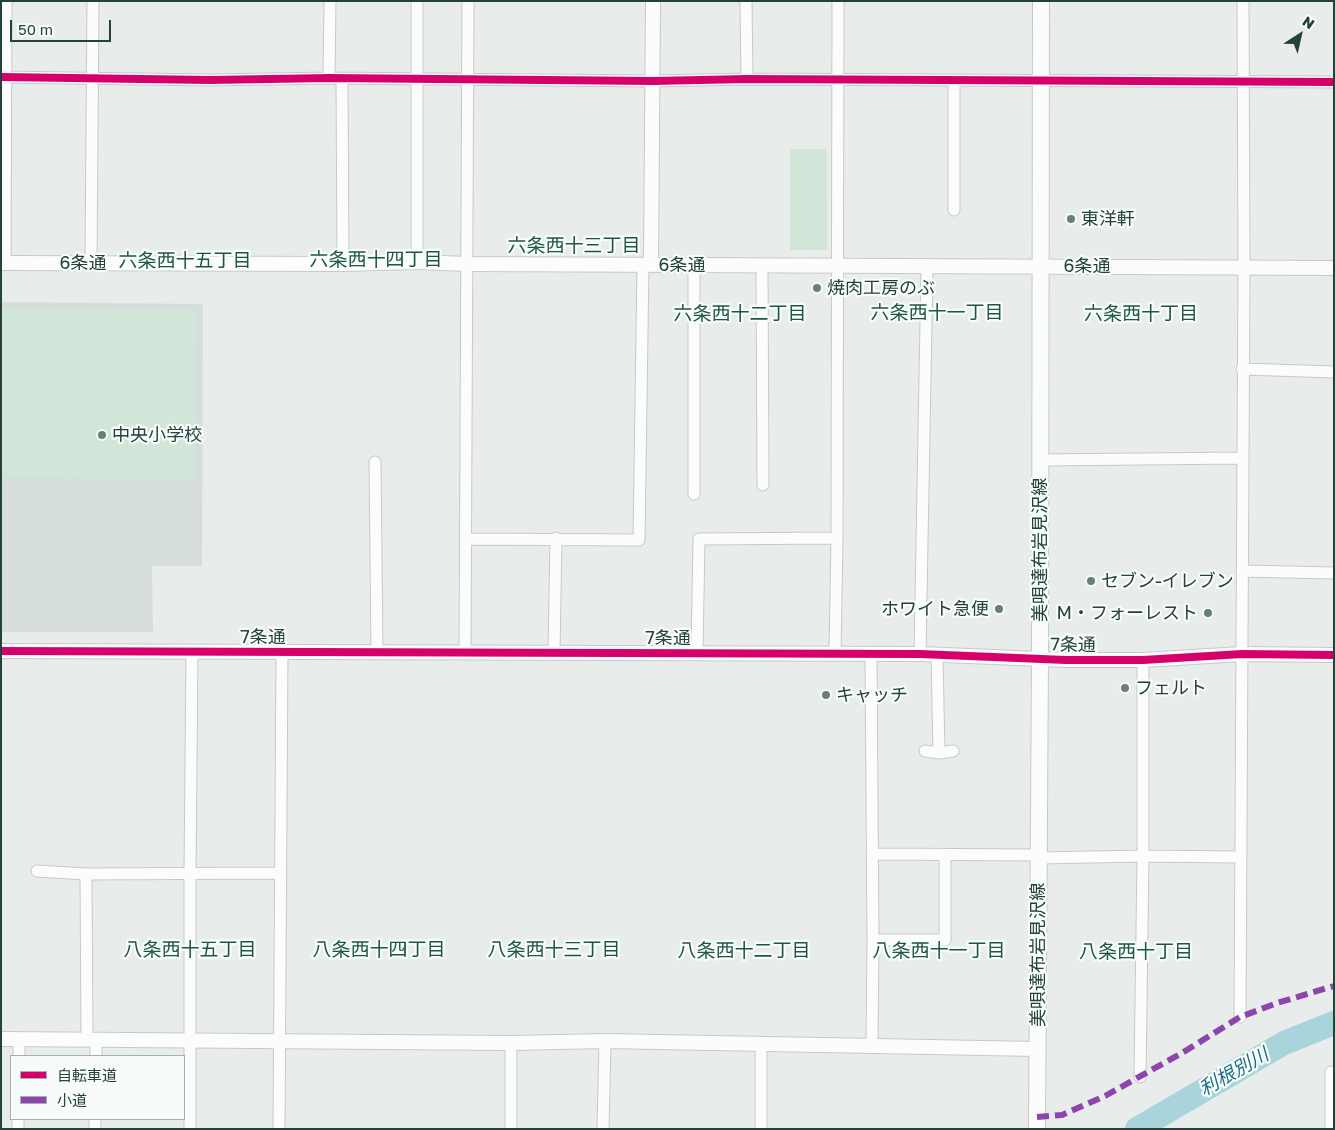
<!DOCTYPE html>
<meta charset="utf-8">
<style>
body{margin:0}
#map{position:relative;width:1335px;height:1130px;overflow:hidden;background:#e8edeb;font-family:"Golos Text","Noto Sans JP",sans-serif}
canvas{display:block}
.frame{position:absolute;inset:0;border:2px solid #24423a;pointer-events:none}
.legend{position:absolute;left:10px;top:1055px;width:175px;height:65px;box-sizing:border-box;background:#f7fbf9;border:1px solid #a3b1ad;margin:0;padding:6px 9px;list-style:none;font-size:15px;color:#24423a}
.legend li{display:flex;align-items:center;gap:10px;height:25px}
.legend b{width:25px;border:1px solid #a3b1ad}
.north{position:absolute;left:1275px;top:10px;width:50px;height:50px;-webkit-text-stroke:4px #f7fbf9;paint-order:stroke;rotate:35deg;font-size:14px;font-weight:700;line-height:20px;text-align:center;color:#24423a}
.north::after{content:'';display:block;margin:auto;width:18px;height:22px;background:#24423a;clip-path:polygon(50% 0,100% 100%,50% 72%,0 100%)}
.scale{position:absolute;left:10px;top:20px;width:101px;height:22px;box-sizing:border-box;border:2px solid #24423a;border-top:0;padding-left:6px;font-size:15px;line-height:18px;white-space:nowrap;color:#24423a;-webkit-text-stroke:4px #f7fbf9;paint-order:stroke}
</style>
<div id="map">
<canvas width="1335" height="1130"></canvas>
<div class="frame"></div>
<ul class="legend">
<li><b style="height:6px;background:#d6006c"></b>自転車道</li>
<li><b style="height:6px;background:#8e44ad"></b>小道</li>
</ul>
<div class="north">N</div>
<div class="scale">50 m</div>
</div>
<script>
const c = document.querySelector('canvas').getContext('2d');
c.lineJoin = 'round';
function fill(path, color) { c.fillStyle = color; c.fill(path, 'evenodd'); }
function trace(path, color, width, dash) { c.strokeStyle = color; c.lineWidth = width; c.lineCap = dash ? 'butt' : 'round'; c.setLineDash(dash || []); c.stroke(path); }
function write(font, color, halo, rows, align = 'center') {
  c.font = font + ' "Golos Text","Noto Sans JP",sans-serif'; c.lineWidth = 4.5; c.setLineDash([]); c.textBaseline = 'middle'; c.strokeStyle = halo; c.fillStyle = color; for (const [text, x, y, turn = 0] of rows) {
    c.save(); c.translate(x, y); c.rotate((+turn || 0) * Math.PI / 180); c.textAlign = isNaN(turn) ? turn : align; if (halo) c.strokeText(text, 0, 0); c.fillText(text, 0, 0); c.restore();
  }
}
fill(new Path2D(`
 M1 302 203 304 202 566H152L153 632H1Z`), '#d6dedb');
fill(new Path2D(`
 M790 149H827V250H790Z
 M1 309 196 310 195 479 1 478Z`), '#d1e6d8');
trace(new Path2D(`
 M1137 1129 1284 1043 1334 1023`), '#a9d4db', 24);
const minor = new Path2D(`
 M746 1 747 79
 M1 77 210 80 329 78 653 81 747 79 1334 82
 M329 78 330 1
 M342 78 343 264
 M954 81V210
 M417 262V1
 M5 263 6 1
 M91 263 93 1
 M694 265V494
 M762 265 763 485
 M1242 369 1334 372
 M1040 460 1242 458
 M375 462 377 651
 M466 539 639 540 643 264
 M1242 571 1334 573
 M465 651 468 1
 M554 652 556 538
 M697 653 699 539 837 538
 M835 654 837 538 838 1
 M871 654 873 940 872 1046
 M920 654 927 266
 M937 654 939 753
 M925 751 939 753 953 751
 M872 854 1038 855
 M1038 858 1143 856 1240 857
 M37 871 86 874 279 873
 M86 874 87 1039
 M873 940H945V856
 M1240 1017 1244 268 1243 1
 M511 1043V1129
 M19 1056V1039
 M96 1056V1040
 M1331 1072V1129
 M1140 1077 1143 856V660
 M18 1129V1119
 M95 1129V1119
 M190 1129V874L192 651
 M279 1129 282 652
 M603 1129 605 1041
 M761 1129V1044`);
const tertiary = new Path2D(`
 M1 263 343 264 417 262 467 264 1334 268
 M651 264 653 1
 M1 651 920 654 1066 660H1143L1242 654 1334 655
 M1 1039 511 1043 605 1041 1037 1049`);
const secondary = new Path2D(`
 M1037 1129 1040 659 1041 1`);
trace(minor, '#c5cac8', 13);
trace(tertiary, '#c5cac8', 16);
trace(secondary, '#c3cbc8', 18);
trace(minor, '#fcfcfc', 11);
trace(tertiary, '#fcfcfc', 14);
trace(secondary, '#fcfcfc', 16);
trace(new Path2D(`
 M1037 1117 1062 1115 1105 1096 1182 1053 1240 1017 1277 1003 1334 986`), '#8e44ad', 6, [12, 6]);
trace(new Path2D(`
 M1 77 210 80 329 78 653 81 747 79 1334 82
 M1 651 920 654 1066 660H1143L1242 654 1334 655`), '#d6006c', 8);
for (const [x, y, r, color] of [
 [1071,219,5,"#697e78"],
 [817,288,5,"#697e78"],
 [102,435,5,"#697e78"],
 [1091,581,5,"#697e78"],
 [999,609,5,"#697e78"],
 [1208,613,5,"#697e78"],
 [1125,688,5,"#697e78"],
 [826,695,5,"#697e78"]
]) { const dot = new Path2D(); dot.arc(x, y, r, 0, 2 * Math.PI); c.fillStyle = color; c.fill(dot); trace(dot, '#f7fbf9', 2); }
write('18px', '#24423a', '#f7fbf9', [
 ["東洋軒",1081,219],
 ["焼肉工房のぶ",827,288],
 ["中央小学校",112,435],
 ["セブン-イレブン",1101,581],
 ["ホワイト急便",989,609,"right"],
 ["M・フォーレスト",1198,613,"right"],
 ["フェルト",1135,688],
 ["キャッチ",836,695]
], 'left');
write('18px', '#24423a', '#f7fbf9', [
 ["6条通",83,263],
 ["6条通",682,265],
 ["6条通",1087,266],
 ["美唄達布岩見沢線",1040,550,-90],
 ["7条通",263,637],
 ["7条通",668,638],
 ["7条通",1073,645,1],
 ["美唄達布岩見沢線",1038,955,-90]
]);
write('19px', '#1f5548', '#f7fbf9', [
 ["六条西十三丁目",574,246],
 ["六条西十四丁目",376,260],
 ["六条西十五丁目",185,261],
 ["六条西十一丁目",937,313],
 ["六条西十二丁目",740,314],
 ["六条西十丁目",1141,314],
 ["八条西十五丁目",190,950],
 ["八条西十四丁目",379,950],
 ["八条西十三丁目",554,950],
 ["八条西十二丁目",744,951],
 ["八条西十一丁目",939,951],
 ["八条西十丁目",1136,952]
]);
write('italic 19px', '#1c6f80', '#f7fbf9', [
 ["利根別川",1234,1072,-30]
]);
</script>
